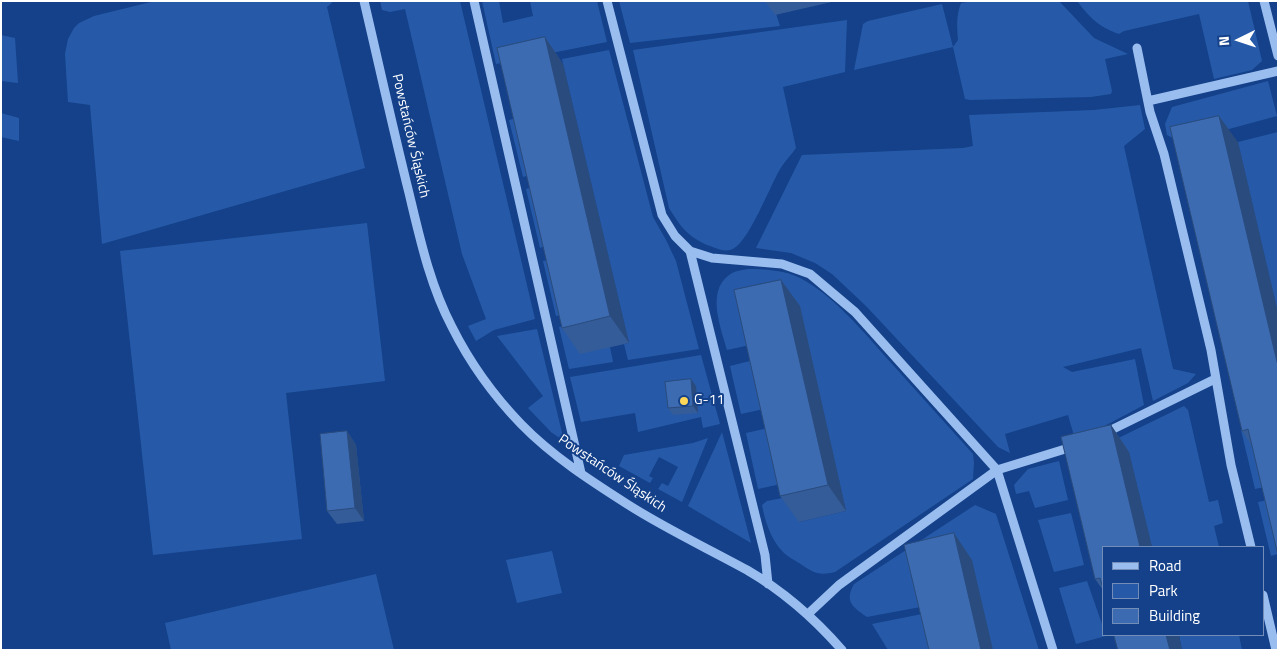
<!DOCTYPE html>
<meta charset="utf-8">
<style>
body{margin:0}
#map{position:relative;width:1279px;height:651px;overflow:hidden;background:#144189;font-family:"Titillium Web",sans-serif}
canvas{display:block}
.frame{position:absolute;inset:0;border:2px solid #fff;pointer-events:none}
.legend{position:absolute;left:1102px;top:546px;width:162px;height:90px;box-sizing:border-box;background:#144189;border:1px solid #728db8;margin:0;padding:6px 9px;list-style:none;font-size:15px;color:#fff}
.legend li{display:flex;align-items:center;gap:10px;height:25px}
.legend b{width:25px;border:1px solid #728db8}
.north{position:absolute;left:1214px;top:15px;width:50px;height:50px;-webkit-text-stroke:4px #144189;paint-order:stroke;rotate:266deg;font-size:14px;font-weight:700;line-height:20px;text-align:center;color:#fff}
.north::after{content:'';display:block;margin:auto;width:18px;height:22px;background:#fff;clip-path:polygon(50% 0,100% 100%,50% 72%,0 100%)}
</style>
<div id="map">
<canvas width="1279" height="651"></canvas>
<div class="frame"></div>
<ul class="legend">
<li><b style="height:6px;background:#9abdf0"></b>Road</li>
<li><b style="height:14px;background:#265aa8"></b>Park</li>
<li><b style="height:14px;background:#3c6bb2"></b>Building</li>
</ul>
<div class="north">N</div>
</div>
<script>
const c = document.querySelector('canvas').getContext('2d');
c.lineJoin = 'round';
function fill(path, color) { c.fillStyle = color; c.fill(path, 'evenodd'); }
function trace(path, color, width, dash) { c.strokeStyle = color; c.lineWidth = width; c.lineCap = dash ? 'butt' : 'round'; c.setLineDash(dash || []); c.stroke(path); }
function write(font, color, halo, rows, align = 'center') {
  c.font = font + ' "Titillium Web",sans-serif'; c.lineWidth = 4; c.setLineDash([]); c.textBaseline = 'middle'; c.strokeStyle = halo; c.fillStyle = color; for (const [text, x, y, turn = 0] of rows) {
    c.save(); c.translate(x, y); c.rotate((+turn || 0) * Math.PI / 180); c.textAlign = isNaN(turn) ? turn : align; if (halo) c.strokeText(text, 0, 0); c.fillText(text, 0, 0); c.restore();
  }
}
fill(new Path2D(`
 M155 1H334L327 7 365 168 102 244 90 105 68 102 65 54 68 39 74 28 79 23 94 16Z
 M380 1H460L535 319 494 330 476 341 468 326 486 319 462 254 405 9 390 12 382 10Z
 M482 1H499L503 23 533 16 530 1H597L607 42 496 64Z
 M619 1H772L780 26 630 43Z
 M975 1H1059L1094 38 1128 54 1105 59 1112 91 1111 94 1091 97 970 100 965 99 953 47 854 70 863 24 868 21 942 4 953 47 958 40C957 27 956 16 961 3Z
 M1077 1H1248L1262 61 1252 70 1214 79 1199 14 1124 31 1119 34C1099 27 1090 18 1077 1Z
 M847 20 845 72 783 87 796 148C792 154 786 160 782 166 771 182 748 247 730 250 722 252 714 247 707 245 687 236 681 227 669 208L633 50Z
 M1 35 15 38 18 83 1 81Z
 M609 50 653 217 666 240 676 261 699 349 628 360 624 344 629 343 562 59Z
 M1268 81 1277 116 1181 142 1167 135 1165 124 1172 107Z
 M1140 105 1145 129 1124 146 1173 369 1196 374 1188 383 1153 401 1141 348 1063 367 1072 372 1135 359 1144 405 1095 431 1075 439 1068 415 1005 434 1010 453 998 447 866 306 832 274 815 263 791 253 756 248 802 155 963 148 973 146 969 115 1094 110Z
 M1 113 19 118V141L1 137Z
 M525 116 538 173 523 177 509 120Z
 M1278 132V313L1238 142Z
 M540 185 554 242 540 248 526 189Z
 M367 223 385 381 286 393 302 539 153 555 120 251Z
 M558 258 571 313 556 316 543 261Z
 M748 269C762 269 780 270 793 275 828 288 867 336 892 364 919 394 946 424 973 454L974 463 973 479 835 572C818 576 814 573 799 563 794 560 787 556 783 552 771 540 765 521 762 505L767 501 793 496 799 522 846 511 800 307 759 343 727 350C721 328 706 292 729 275 734 271 742 270 748 269Z
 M573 324 610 347 613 362 569 369 559 327Z
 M537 329 564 441 551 432 528 408 543 396 497 336Z
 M701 355 720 424 703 428 701 417 638 432 635 413 581 422 570 377Z
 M762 358 773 407 741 414 730 366Z
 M1184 406 1188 410 1209 502 1218 500 1223 523 1214 526 1219 547H1152L1129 452 1102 446Z
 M777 426 790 482 758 489 746 433Z
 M1253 427 1274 485 1255 489 1241 430Z
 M722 432 751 543 688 506Z
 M708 438 682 502 658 489 662 483 668 486 678 467 659 457 649 476 653 478 650 483 619 466 624 455 693 443Z
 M1059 461 1068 500 1035 508 1029 491 1016 494 1014 485 1028 469Z
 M1277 498 1278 554 1271 556 1258 502Z
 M975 505 996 514 1039 650H993L931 605 867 617C853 607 844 602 854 584Z
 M1071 513 1084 565 1054 572 1038 520Z
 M552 551 562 593 517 603 506 560Z
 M376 574 394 650H171L165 623Z
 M1087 581 1103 627V635L1106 636 1076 644 1059 588Z
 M932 612 941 650H888L872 624Z
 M1179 635H1239L1242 650H1182Z`), '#265aa8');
trace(new Path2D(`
 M364 1C379 65 393 129 409 193 420 239 430 285 452 327 470 363 494 396 521 424 552 456 591 481 627 504 666 529 707 548 747 570 783 591 815 619 842 650
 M474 1 581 473
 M607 1 662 215 675 236 690 251 712 258 782 264 810 274 855 312 997 470 1053 650
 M1264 1 1278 56
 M1137 48 1150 112 1164 154 1211 350 1231 465 1251 547
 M1148 101 1278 71
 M690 251 765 555 768 584
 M1103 434 1215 379
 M1263 595 1276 650
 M808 614 839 585 997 470 1075 446`), '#9abdf0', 9);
fill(new Path2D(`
 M765 1H836L775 15Z
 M545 37 563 64 629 343 580 354 562 328Z
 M1238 142 1278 313V555L1252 446 1242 431Z
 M800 306 846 511 799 522 780 496Z
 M696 386 698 413 673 415 668 408Z
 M1111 425 1129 452 1152 547H1103V590L1095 579 1061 437Z
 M347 431 356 445 364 521 337 524 327 511Z`), '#345c99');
fill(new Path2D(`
 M545 37 563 64 629 343 610 316Z
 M1219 116 1238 142 1278 313V366Z
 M781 280 800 306 846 511 828 485Z
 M691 379 696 386 698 413 693 406Z
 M1111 425 1129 452 1152 547H1140Z
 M347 431 356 445 364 521 355 508Z
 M954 533 972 560 993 650H981Z
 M1166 635H1179L1182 650H1170Z`), '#2a4b7d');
const building = new Path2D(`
 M545 37 610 316 562 328 497 48Z
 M1219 116 1278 366V555L1248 429 1242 431 1170 127Z
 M781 280 828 485 780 496 734 290Z
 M691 379 693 406 668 408 665 382Z
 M1111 425 1140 547H1103V588L1100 578 1095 579 1061 437Z
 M347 431 355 508 327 511 320 434Z
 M954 533 981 650H929L904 545Z
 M1114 635H1166L1170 650H1118Z`);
fill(building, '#3c6bb2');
trace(building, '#2a4b7d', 1);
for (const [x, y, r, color] of [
 [684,401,5,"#ffd758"]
]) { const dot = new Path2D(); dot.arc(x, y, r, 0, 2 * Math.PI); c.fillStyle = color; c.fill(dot); trace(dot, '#144189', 2); }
write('14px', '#fff', '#144189', [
 ["Powstańców Śląskich",410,136,77],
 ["Powstańców Śląskich",612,474,34]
]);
write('14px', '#fff', '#144189', [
 ["G-11",694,401]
], 'left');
</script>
